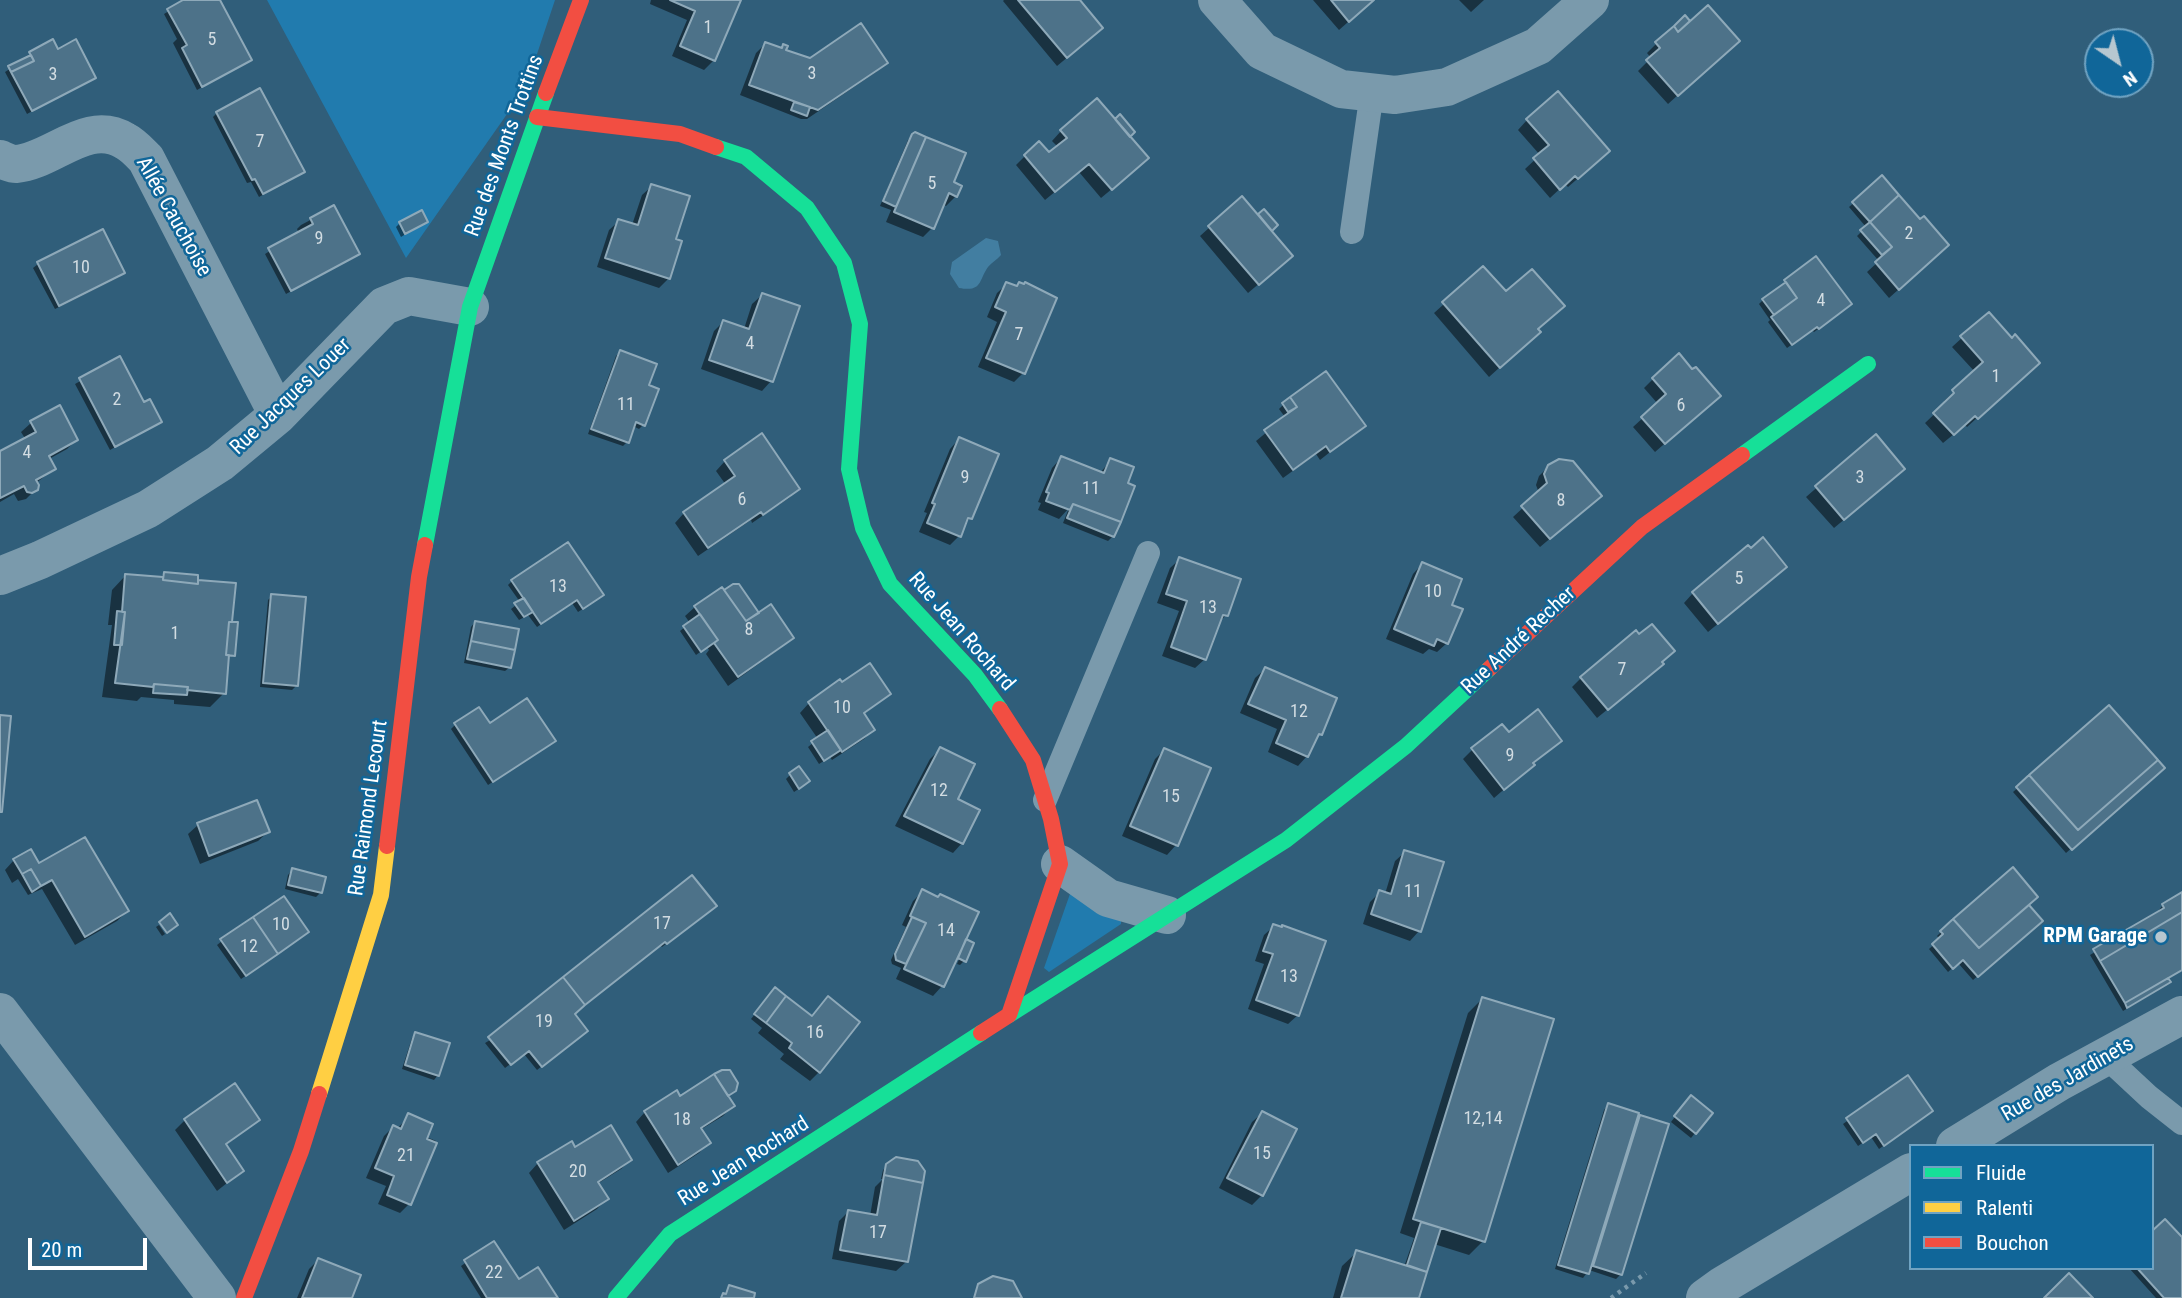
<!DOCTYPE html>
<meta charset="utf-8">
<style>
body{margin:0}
#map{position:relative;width:2182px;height:1298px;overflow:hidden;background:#305e7a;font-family:"Roboto Condensed",sans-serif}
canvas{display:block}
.legend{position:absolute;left:1909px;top:1144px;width:245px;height:126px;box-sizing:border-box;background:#106699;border:2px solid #70a3c2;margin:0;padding:9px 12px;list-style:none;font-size:21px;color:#fff}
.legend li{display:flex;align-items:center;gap:14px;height:35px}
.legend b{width:35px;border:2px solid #70a3c2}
.north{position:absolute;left:2084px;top:28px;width:70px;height:70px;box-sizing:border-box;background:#106699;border:2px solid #70a3c2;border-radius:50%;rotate:145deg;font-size:19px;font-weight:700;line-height:28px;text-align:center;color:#fff}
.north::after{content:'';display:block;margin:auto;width:24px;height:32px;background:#b7c7d0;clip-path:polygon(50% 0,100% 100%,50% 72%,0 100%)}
.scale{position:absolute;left:28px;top:1238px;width:119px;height:32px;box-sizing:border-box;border:4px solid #fff;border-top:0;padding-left:9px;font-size:21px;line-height:24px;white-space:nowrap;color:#fff;-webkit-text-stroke:5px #106699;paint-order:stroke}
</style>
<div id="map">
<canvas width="2182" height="1298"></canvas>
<ul class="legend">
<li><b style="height:9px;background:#16e098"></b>Fluide</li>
<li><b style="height:9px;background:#ffcf43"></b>Ralenti</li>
<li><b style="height:9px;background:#f24e42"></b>Bouchon</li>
</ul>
<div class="north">N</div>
<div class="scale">20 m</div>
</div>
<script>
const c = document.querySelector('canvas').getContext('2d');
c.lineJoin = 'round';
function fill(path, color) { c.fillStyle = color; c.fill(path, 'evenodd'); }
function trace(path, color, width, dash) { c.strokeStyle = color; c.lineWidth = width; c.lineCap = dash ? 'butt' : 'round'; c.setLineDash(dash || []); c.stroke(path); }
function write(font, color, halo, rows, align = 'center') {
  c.font = font + ' "Roboto Condensed",sans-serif'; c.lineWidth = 5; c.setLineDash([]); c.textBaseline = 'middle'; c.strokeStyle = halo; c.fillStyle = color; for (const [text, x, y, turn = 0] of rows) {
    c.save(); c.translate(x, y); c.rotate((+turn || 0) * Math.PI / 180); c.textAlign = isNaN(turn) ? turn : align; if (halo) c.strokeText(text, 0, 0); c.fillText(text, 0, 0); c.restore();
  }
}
fill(new Path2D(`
 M267 0H555L533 66 512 107 406 258Z
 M1071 891 1121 917V924L1049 972 1044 968Z`), '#217bae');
fill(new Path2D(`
 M986 238 998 241 1001 255C997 260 992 262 988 267 978 281 983 292 959 288L950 274 952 262Z`), '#427ea1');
fill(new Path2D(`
 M187 0H218L250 60 197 90 173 43 177 39 164 14Z
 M651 0H739L714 60 704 70 672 56 687 20 650 4Z
 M1004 0H1078L1092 37 1057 66 1003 1Z
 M1313 0H1373L1339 30Z
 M1459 0H1484L1471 12Z
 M1682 27 1728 50 1668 104 1638 71 1651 58 1647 53 1657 43Z
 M52 42 57 51 94 77 27 114 5 72Z
 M765 44 780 50 784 46V51L811 60 886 63 876 72 807 119H801L740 95 756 53Z
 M217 113 303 172 259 197 251 182 247 183 213 117Z
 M1527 120 1598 161 1568 187 1565 184 1550 198 1525 169 1540 155 1518 130Z
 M1061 131 1128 137 1137 168 1101 198 1079 172 1045 200 1016 165 1025 156 1049 155 1058 147 1052 141Z
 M915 134 963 154 951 183 956 196 946 206 943 204 932 228 923 237 886 222 891 210 880 206 908 140Z
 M1882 178 1937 255 1889 298 1867 272 1879 261 1857 236 1866 227 1849 207Z
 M652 186 674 240 669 278 659 288 597 267 609 230 619 221 632 225 642 195Z
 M333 208 358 254 286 294 265 254 299 233 297 229 301 225Z
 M1264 211 1276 225 1270 231 1281 265 1248 293 1200 236 1210 227 1257 216Z
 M426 221 401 237 396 227 400 223Z
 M102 231 123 273 119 277 55 309 33 268 38 264Z
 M1483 269 1536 329 1529 341 1489 377 1434 313Z
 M1007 284 1023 373 1014 382 978 367 997 322 987 317 997 293Z
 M762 295 771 381 762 391 701 369 714 331 723 322 744 329 752 304Z
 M1763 300 1846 309 1814 332 1812 330 1787 348 1768 322 1770 320 1759 304Z
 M1988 314 2028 372 1967 427 1965 425 1943 443 1925 423 1946 403 1944 401 1975 372 1952 347Z
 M620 352 647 386 643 425 639 429 633 426 627 442 623 446 588 434 616 356Z
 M120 359 144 404 160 421 110 450 75 384Z
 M1326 373 1364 425 1320 460 1316 454 1283 478 1256 441 1285 417 1279 409 1283 405Z
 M1653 379 1709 405 1655 452 1633 427 1658 404 1644 388Z
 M59 408 76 440 67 449 49 459 54 469 36 483V489L26 499 18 501 14 494 0 502V453L26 440 21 432 31 423Z
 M1876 436 1894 478 1834 528 1806 497Z
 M959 439 970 518 963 525 959 536 950 545 919 532 927 513 924 512 950 449Z
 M1061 458 1100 473 1111 460 1113 536 1108 541 1063 523 1069 508 1059 519 1038 510 1041 503 1038 502 1052 468Z
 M725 461 798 489 789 498 752 523 751 520 698 556 675 523 684 513 726 485 716 471Z
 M1549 466 1590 505 1540 547 1513 517 1539 493 1536 485 1539 476Z
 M1180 559 1226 615 1218 624 1205 659 1195 668 1162 656 1179 611 1157 603 1170 568Z
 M1422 564 1450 606 1447 643 1437 652 1429 649 1423 654 1386 639 1413 574Z
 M165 573 196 582 231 623 233 655 227 659 224 693 210 707 174 704V700L141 697 137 701 102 697 112 625H108L112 590 126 575 160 578Z
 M1775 576 1708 632 1684 603 1693 593Z
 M512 581 598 599 578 612 572 603 537 627 528 615 519 620 511 609 520 602 508 585Z
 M272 596 297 685 292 690 260 687 268 600Z
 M695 607 792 638 782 647 728 686 706 654 709 650 707 647 696 655 680 631 690 623 685 616Z
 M475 622 510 667 505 671 464 663 471 627Z
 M1660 662 1652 673 1597 718 1572 687 1581 678Z
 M1265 669 1320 734 1314 740 1307 756 1298 766 1268 752 1277 729 1240 713 1255 678Z
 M889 694 863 715 873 730 864 739 832 760 830 757 819 764 808 747 818 739 800 713 809 703Z
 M2109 707 2162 768 2066 853 2013 792Z
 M455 725H489L549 745 488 785 451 729Z
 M1509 735 1560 741 1494 798 1463 759 1473 749Z
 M940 749 956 800 962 843 953 853 895 826 930 759Z
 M1164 750 1176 845 1167 855 1122 836 1155 759Z
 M790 775 803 786 794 792 786 779Z
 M256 802 268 832 258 841 200 864 188 834 198 825Z
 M1405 852 1419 931 1410 941 1363 924 1370 902 1380 892 1385 894 1395 861Z
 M14 860 39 866 127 911 117 921 75 945 42 889 28 895 18 879 12 883 5 870Z
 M292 870 321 892 316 897 285 889 288 875Z
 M923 891 938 899 940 896 976 913 964 940 972 944 964 961 960 965 957 964 966 944H962L942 986 933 996 896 979 901 968 892 964 891 960 906 927 902 925 913 901Z
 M2182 894V970L2167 979 2169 982 2165 986 2123 1011 2090 955 2160 912 2159 910 2163 905Z
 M2027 905 2041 921 1973 980 1958 963 1948 972 1929 949 1940 939 1937 936 1941 932Z
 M710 910 662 947 660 945 573 1014 581 1035 537 1070 524 1054 505 1068 485 1043Z
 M159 925 165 934 162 936 156 927Z
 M1274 926 1298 1015 1288 1024 1248 1009 1264 964 1255 961 1264 935Z
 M303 936 241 979 217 945 222 941Z
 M771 994 819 1072 810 1081 780 1059 784 1054 758 1033 762 1028 751 1019Z
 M1482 999 1483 1241 1469 1255 1434 1244 1418 1298H1333L1342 1266 1357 1252 1404 1267 1414 1238 1400 1233 1468 1013Z
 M416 1034 438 1075 434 1080 402 1069 412 1038Z
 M1908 1077 1926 1115 1879 1149 1871 1137 1858 1146 1843 1124Z
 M235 1086 258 1120 225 1146 242 1171 217 1191 175 1130 185 1120Z
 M726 1097 732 1106 723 1116 700 1130 708 1143 699 1153 668 1173 636 1122 645 1112 679 1099Z
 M1687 1101 1711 1113 1691 1138 1671 1122Z
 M1608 1105 1633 1124 1641 1117 1621 1274 1616 1279 1589 1270 1583 1278 1555 1269 1604 1110Z
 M1262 1113V1195L1252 1205 1219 1188 1252 1122Z
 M409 1116 423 1143 429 1138 436 1141 409 1204 400 1213 378 1204 386 1186 366 1178 384 1136 393 1127 397 1129Z
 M575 1150 630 1160 621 1169 597 1184 606 1199 597 1209 564 1230 529 1173 538 1163Z
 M888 1165 906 1262 896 1271 832 1259 839 1221 848 1212 870 1216 875 1187 883 1179H881L883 1170Z
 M2182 1240V1298H2156L2129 1268H2152Z
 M494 1243 519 1281 556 1298H481L461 1266Z
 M318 1260 350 1298H297L309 1269Z`), '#0007');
const building = new Path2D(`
 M183 0H220L252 60 202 87 182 48 187 45 167 9Z
 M670 0H741L715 61 680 46 695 11Z
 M1018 0H1080L1103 28 1067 58Z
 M1331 0H1374L1349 22Z
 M1708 5 1740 41 1678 96 1646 60 1660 48 1655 42 1674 26 1678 32Z
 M1685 15 1690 21 1678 32 1674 26Z
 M861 23 888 63 818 110 749 85 765 42 782 48 783 44 788 46 786 50 810 58Z
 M53 39 58 49 76 39 96 78 32 111 11 72 34 61 29 52Z
 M31 55 34 61 11 72 8 66Z
 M260 88 305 172 263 194 255 179 252 180 216 112Z
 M1558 91 1610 151 1578 179 1575 176 1560 190 1533 158 1549 145 1526 119Z
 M1097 98 1149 158 1112 190 1089 164 1055 192 1024 155 1039 141 1049 152 1067 138 1060 130Z
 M794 102 810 107 807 116 791 110Z
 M1120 114 1135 132 1130 137 1115 119Z
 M915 132 926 137 896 207 883 201 912 134Z
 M926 137 966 153 954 182 962 186 957 197 949 193 934 229 894 212Z
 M1882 175 1899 195 1870 222 1852 202Z
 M651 184 690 196 676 239 682 241 670 279 605 258 618 219 638 225Z
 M1899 195 1920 219 1924 216 1949 245 1899 290 1875 262 1892 247 1870 222Z
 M1242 196 1293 256 1259 285 1208 226Z
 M334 205 360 254 291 291 268 248 313 224 310 218Z
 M1264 209 1278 225 1272 231 1258 214Z
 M422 210 428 222 405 234 399 222Z
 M1870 222 1892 247 1882 255 1860 230Z
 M103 229 125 273 59 306 37 262Z
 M1816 256 1852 304 1819 329 1817 327 1792 345 1771 317 1797 298 1784 280Z
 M1483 266 1506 291 1532 269 1565 306 1538 329 1541 332 1500 368 1442 302Z
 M1006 282 1017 286 1019 282 1024 284 1025 282 1057 298 1025 374 986 358 1006 312 995 307Z
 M1786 282 1797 298 1774 315 1762 299Z
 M762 293 800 306 773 382 709 360 723 320 749 329Z
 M1989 312 2012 338 2015 334 2040 363 1978 419 1975 416 1954 435 1933 413 1954 393 1952 390 1983 362 1960 336Z
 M620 350 657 364 649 385 659 389 645 426 636 422 629 443 591 429Z
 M1679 353 1692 369 1696 367 1721 396 1665 444 1641 417 1666 394 1652 378Z
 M120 356 144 402 150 399 162 422 115 447 79 378Z
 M1326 371 1366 426 1330 452 1326 446 1293 470 1264 430 1297 407 1290 397Z
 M1290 397 1297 407 1288 412 1282 403Z
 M60 405 78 440 49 456 56 469 36 480 39 485 38 490 32 493 27 492 24 486 0 498V451L36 432 30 421Z
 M762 433 800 489 763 515 761 512 708 548 683 512 735 476 724 460Z
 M1876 434 1905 469 1844 520 1815 486Z
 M959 437 999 454 972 519 968 518 961 537 927 523 935 504 932 503Z
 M1061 456 1104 473 1110 458 1134 467 1128 483 1135 486 1121 522 1073 504 1070 510 1046 501 1049 493 1046 492Z
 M1559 459 1573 461 1602 496 1550 539 1521 506 1547 483 1544 474 1548 465Z
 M1073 504 1121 522 1114 537 1067 518Z
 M1763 537 1787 567 1718 624 1692 592 1748 545 1751 548Z
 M568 542 604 595 583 609 577 600 541 624 511 580Z
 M1179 557 1241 579 1228 616 1223 615 1206 660 1171 647 1187 601 1166 594Z
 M1422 562 1462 579 1452 605 1463 609 1448 644 1437 639 1434 646 1394 629Z
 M164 572 198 575V584L163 580Z
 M125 574 163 577V580L198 584V580L236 583 232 622H229L226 655H229L226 694 187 690 188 687 154 684 153 687 115 683 125 612H122Z
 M733 584H739L759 613 746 621 724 590Z
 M722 587 746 621 771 604 794 638 738 677 714 643 718 640 694 606Z
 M271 594 306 597 298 686 263 683Z
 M524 598 533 612 524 617 514 603Z
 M117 611 125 612 122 645H114Z
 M700 614 718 640 701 652 683 626Z
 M475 621 519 629 515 650 471 641Z
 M229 622H238L235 656 226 655Z
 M1652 624 1675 651 1662 662 1664 664 1608 710 1580 677 1636 630 1639 634Z
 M471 641 515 650 511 668 467 659Z
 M870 663 891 694 864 713 875 730 842 752 808 702 840 679 842 682Z
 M1265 667 1337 698 1322 735 1319 734 1308 757 1276 743 1286 720 1248 704Z
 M154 684 188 687 187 695 153 693Z
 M527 698 556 741 493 782 454 723 479 707 490 723Z
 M2109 705 2158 760 2078 830 2029 775Z
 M1538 709 1562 741 1533 763 1535 765 1504 790 1471 748 1502 724 1509 732Z
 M0 715 11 716 2 812H0Z
 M828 730 841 750 824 761 811 741Z
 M940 747 975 764 958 799 980 810 963 844 904 816Z
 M1164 748 1211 768 1178 846 1130 826Z
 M2158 760 2165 768 2072 850 2016 787 2029 775 2078 830Z
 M799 766 810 781 799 789 789 773Z
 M257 800 270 832 209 856 197 823Z
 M85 837 129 911 85 937 52 880 41 886 31 869 22 874 13 859 31 849 39 863Z
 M1404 850 1444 862 1421 932 1371 914 1379 890 1391 894Z
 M2013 867 2038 897 1979 948 1953 919Z
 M292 868 326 877 322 893 288 885Z
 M31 869 41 886 32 892 22 874Z
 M692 875 717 906 667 944 665 942 585 1005 563 977Z
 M922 889 938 897 940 894 979 912 944 987 904 969 926 923 910 916Z
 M2182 892V912L2100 961 2093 949 2164 908 2162 904Z
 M284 896 309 932 278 954 253 917Z
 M2029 905 2043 921 1978 977 1963 960 1953 969 1932 944 1943 934 1940 931 1953 919 1979 948Z
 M2182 912V970L2125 1003 2100 961Z
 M170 913 178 925 167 933 159 922Z
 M253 917 278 954 246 976 220 939Z
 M912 917 926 923 906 964 896 960 895 954Z
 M1273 924 1282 927V925L1326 941 1299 1016 1256 1000 1273 954 1263 951Z
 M966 939 974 943 966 962 958 958Z
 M563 977 585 1005 575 1014 588 1031 542 1067 529 1051 511 1065 488 1037Z
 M2168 978 2171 982 2127 1008 2125 1003Z
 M775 987 786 996 766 1023 754 1014Z
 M786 996 812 1016 828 996 860 1022 820 1073 789 1048 792 1043 766 1023Z
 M1482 997 1554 1019 1485 1242 1413 1219Z
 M415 1032 450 1043 439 1076 405 1065Z
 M722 1070H730L738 1083 736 1091 728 1096 714 1074Z
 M714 1074 735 1106 701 1128 711 1143 678 1165 644 1111 677 1090 680 1096Z
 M1908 1075 1933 1111 1884 1146 1876 1134 1863 1143 1846 1118Z
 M235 1083 260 1120 226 1144 244 1171 227 1183 184 1119Z
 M1691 1095 1713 1113 1696 1134 1674 1116Z
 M1608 1103 1639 1113 1589 1274 1558 1265Z
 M1262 1111 1297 1129 1263 1196 1227 1178Z
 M408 1113 433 1124 427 1139 437 1143 411 1205 387 1195 394 1176 375 1168 393 1125 401 1129Z
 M1640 1115 1669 1124 1622 1275 1593 1266Z
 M611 1125 632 1160 598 1182 609 1199 574 1221 537 1162 572 1141 575 1147Z
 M896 1157 918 1161 925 1171 923 1183 884 1175 886 1164Z
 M884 1175 923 1183 908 1262 840 1250 848 1210 877 1215Z
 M2165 1219 2182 1237V1298H2164L2137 1268H2152V1231Z
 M1421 1222 1441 1228 1427 1272 1407 1265Z
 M494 1241 519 1279 538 1267 558 1298H487L464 1260Z
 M1356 1250 1427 1272 1419 1298H1341Z
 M318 1258 361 1275 352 1298H302Z
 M2069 1273 2093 1298H2044Z
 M993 1276 1013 1281 1022 1298H974L978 1284Z
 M729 1285 755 1293 754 1298H721L723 1293 726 1294Z`);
fill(building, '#4d7289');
trace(building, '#8ea9b9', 2);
trace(new Path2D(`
 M1611 1298 1646 1273`), '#7a9aac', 4.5, [3.5, 5]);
trace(new Path2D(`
 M1352 232 1372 92
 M1045 800 1148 553
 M2106 1057 2149 1097 2182 1123`), '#7a9aac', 24);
trace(new Path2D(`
 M1217 0 1262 51 1341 89 1395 95 1447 87 1538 46 1590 0
 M0 159C5 161 11 164 16 164 53 161 87 118 125 141 133 145 140 153 146 159L278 415
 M0 576 40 560 148 509 220 463 278 415 384 306 409 296 470 307
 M1060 864 1108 898 1167 915
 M0 1012 217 1298
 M1955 1146 2059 1082 2182 1015
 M1705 1298 1723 1285 1911 1172`), '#7a9aac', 38);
trace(new Path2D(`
 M716 147 746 157 807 208 844 263 860 324 849 469 863 528 890 584 975 675 1000 709
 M1742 455 1868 364
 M425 545 470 307 546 93
 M1009 1015 1286 840 1406 746 1489 669
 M616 1298 670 1234 981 1033`), '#16e098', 16);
trace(new Path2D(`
 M319 1094 381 895 387 846`), '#ffcf43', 16);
trace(new Path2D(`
 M546 93 581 0
 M537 117 680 134 716 147
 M1489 669 1642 527 1742 455
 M387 846 419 577 425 545
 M981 1033 1009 1015 1060 864 1051 819 1033 760 1000 709
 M244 1298 301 1151 319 1094`), '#f24e42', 16);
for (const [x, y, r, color] of [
 [2161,937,7,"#b7c7d0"]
]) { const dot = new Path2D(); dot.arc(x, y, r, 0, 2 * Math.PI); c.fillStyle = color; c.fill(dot); trace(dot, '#106699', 2.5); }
write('18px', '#d2dce2', null, [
 ["1",708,28],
 ["5",212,40],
 ["3",812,74],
 ["3",53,75],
 ["7",260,142],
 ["5",932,184],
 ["2",1909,234],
 ["9",319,239],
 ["10",81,268],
 ["4",1821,301],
 ["7",1019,335],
 ["4",750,344],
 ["1",1996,377],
 ["2",117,400],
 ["11",626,405],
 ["6",1681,406],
 ["4",27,453],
 ["9",965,478],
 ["3",1860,478],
 ["11",1091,489],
 ["6",742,500],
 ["8",1561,501],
 ["5",1739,579],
 ["13",558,587],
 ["10",1433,592],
 ["13",1208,608],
 ["8",749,630],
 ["1",175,634],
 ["7",1622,670],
 ["10",842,708],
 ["12",1299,712],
 ["9",1510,756],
 ["12",939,791],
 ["15",1171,797],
 ["11",1413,892],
 ["17",662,924],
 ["10",281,925],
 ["14",946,931],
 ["12",249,947],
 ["13",1289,977],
 ["19",544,1022],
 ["16",815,1033],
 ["12,14",1483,1119],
 ["18",682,1120],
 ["15",1262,1154],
 ["21",406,1156],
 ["20",578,1172],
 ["17",878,1233],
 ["22",494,1273]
]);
write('21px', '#fff', '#106699', [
 ["Rue des Monts Trottins",505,146,-70],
 ["Allée Cauchoise",173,217,61],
 ["Rue Jacques Louer",291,397,-44],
 ["Rue Jean Rochard",961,632,49],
 ["Rue André Recher",1519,641,-43],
 ["Rue Raimond Lecourt",369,808,-82],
 ["Rue des Jardinets",2068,1080,-30],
 ["Rue Jean Rochard",744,1162,-32]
]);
write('bold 21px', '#fff', '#106699', [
 ["RPM Garage",2147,937]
], 'right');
</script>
